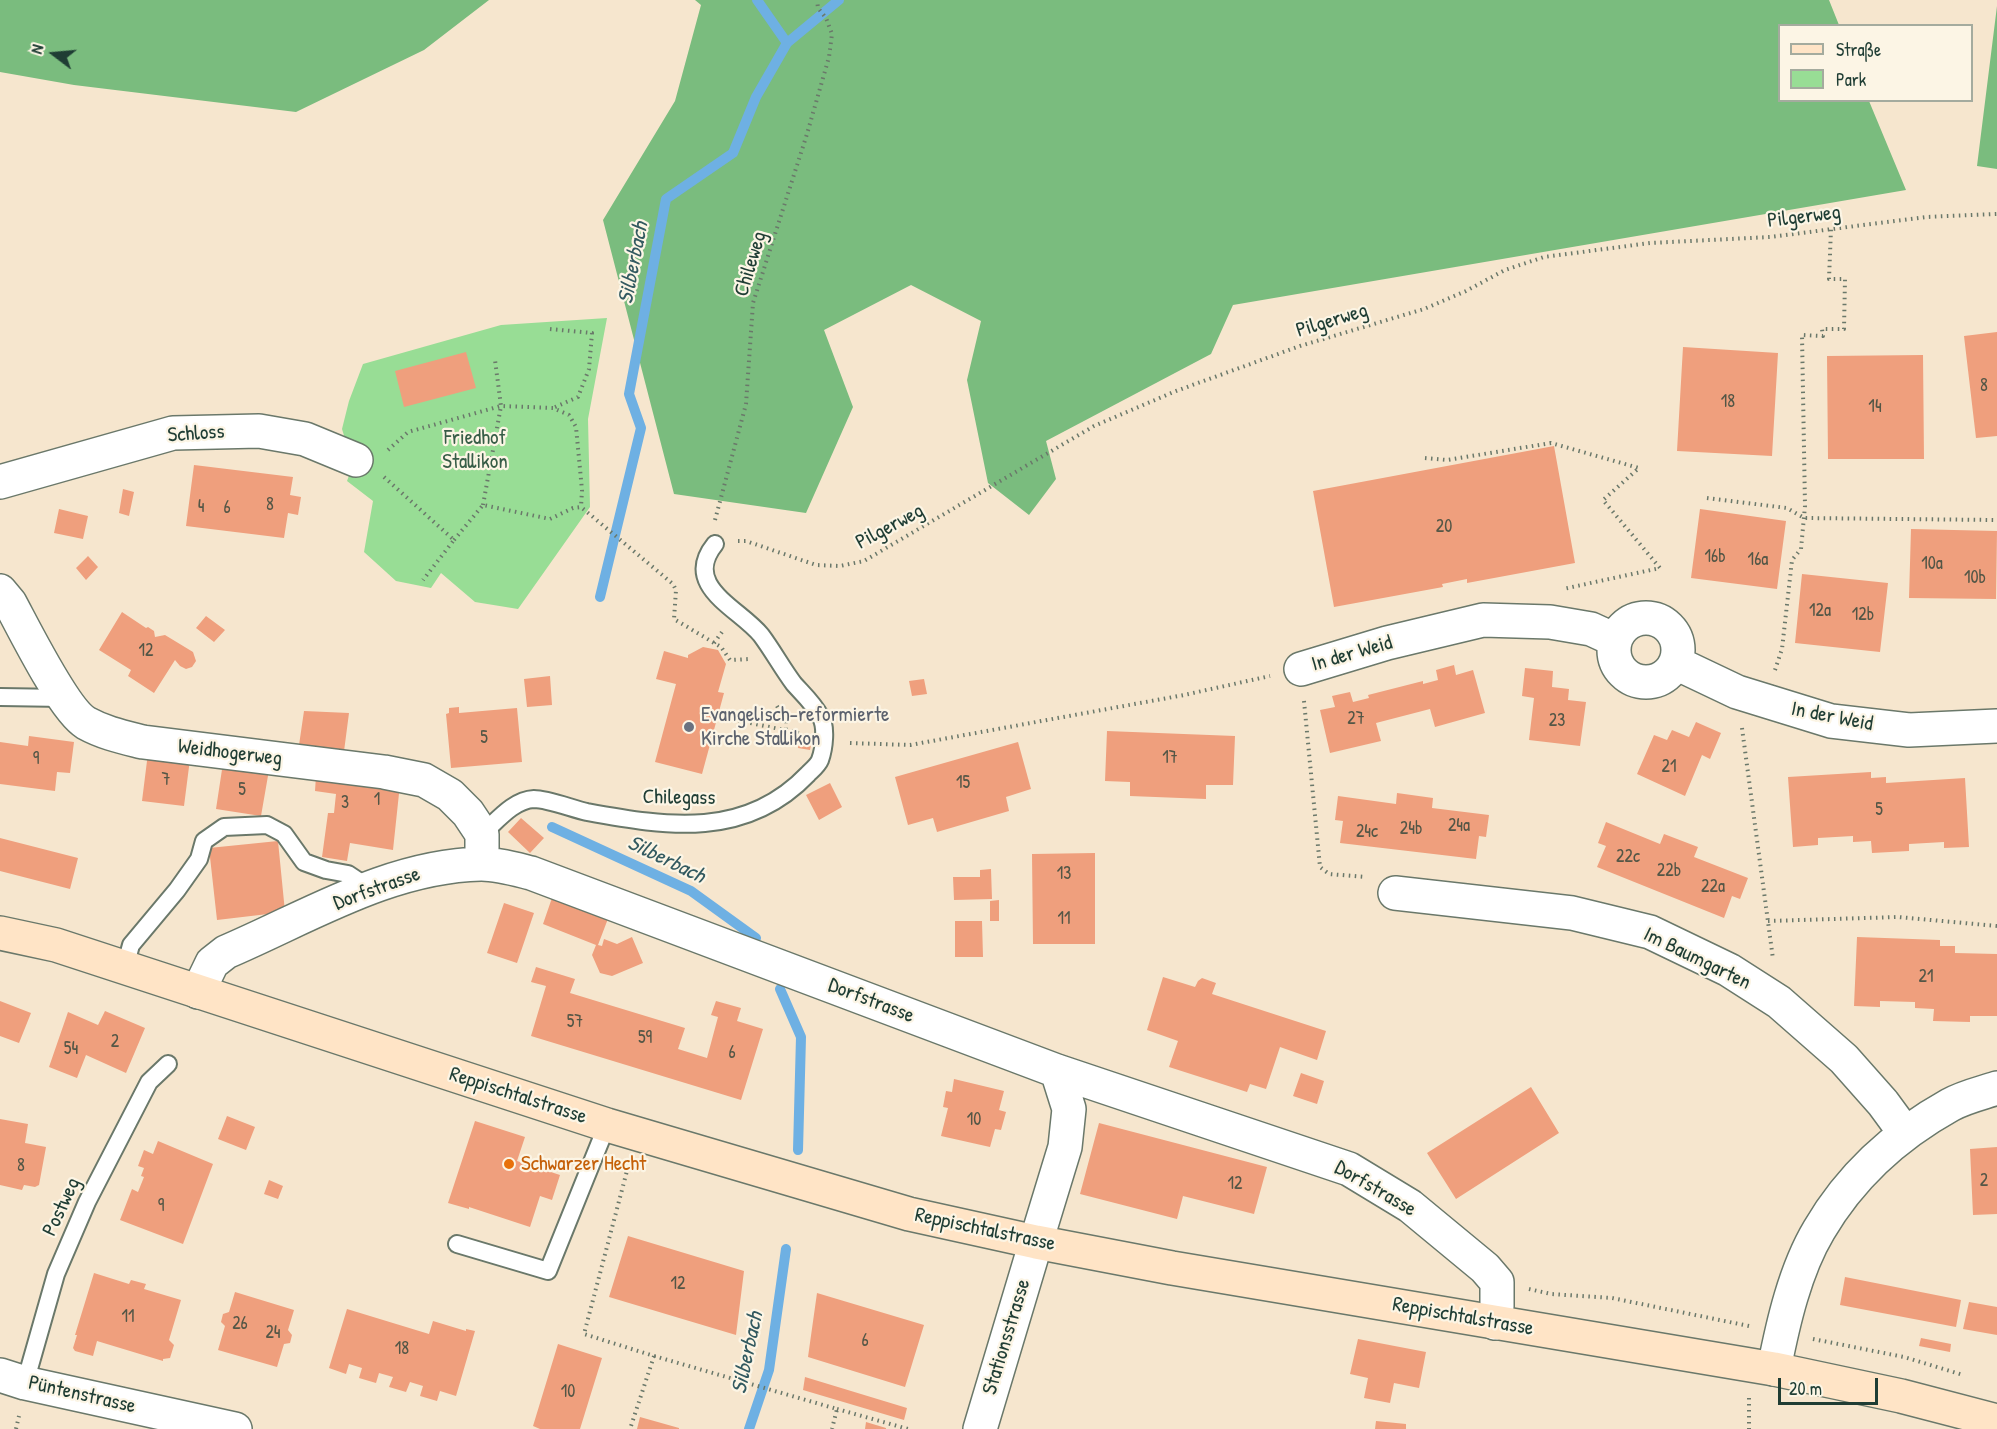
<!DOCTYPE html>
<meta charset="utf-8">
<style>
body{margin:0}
#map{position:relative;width:1997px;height:1429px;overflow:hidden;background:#f6e6ce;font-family:"Patrick Hand",sans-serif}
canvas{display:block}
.legend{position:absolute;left:1778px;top:24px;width:195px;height:78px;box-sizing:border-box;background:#fcf5e5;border:2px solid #a4ab9e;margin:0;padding:8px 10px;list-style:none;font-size:18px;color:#1f3d34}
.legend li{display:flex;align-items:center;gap:12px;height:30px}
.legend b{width:30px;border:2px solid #a4ab9e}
.north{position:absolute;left:24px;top:24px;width:60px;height:60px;-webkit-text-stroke:4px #fcf5e5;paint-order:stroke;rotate:286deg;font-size:16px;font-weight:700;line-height:24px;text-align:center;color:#1f3d34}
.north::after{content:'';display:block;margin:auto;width:21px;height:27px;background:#1f3d34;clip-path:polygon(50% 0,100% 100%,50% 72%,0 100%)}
.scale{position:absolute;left:1778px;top:1378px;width:100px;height:27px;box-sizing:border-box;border:3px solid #1f3d34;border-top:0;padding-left:8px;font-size:18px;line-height:21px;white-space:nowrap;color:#1f3d34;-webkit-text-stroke:4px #fcf5e5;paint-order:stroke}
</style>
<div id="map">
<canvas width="1997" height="1429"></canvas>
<ul class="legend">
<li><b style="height:8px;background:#ffe4c6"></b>Straße</li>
<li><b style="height:16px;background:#98dd95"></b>Park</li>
</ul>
<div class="north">N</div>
<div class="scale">20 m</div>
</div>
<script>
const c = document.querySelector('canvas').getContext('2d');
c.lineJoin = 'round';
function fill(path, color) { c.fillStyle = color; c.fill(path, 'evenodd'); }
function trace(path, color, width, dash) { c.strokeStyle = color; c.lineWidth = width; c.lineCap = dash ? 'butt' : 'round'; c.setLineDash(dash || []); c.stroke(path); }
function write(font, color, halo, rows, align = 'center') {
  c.font = font + ' "Patrick Hand",sans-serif'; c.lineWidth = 4.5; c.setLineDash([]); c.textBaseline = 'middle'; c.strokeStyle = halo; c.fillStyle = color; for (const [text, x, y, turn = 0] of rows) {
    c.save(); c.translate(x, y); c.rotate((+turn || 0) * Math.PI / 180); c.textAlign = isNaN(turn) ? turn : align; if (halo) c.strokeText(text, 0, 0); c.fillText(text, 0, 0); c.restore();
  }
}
fill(new Path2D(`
 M607 318 588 419 590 507 518 609 475 602 441 573 431 588 396 581 364 552 373 501 347 481 353 465 342 429 349 401 363 364 501 325Z`), '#98dd95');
fill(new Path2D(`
 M0 0H489L424 50 296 112 74 85 0 72Z
 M695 0H1829L1839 25 1780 26V100L1869 101 1906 190 1233 305 1211 354 1046 441 1056 479 1029 515 988 483 967 380 981 321 911 285 824 330 853 407 806 513 674 494 603 220 675 101 701 5Z
 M1997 6V169L1977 166Z`), '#7abc7e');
trace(new Path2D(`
 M757 0 787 43
 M600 597 641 428 629 394 666 199 733 153 756 97 787 43 839 0
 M552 827 691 891 756 938
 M780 989 801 1037 798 1150
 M749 1429 769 1370 786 1249`), '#6eb0e3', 10);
fill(new Path2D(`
 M1997 332V436L1976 438 1964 336Z
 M1683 347 1778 353 1772 456 1677 451Z
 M466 352 476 388 404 407 395 371Z
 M1923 355 1924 459H1828L1827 356Z
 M1554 446 1575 563 1467 583V579L1442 584 1443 587 1334 607 1313 491Z
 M194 465 293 477 290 495 301 497 298 515 288 513 284 538 186 526Z
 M123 489 134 492 129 516 119 513Z
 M59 509 88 516 83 539 54 533Z
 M1700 509 1786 521 1777 589 1691 578Z
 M1911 529 1997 531 1996 599 1909 598Z
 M88 556 98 567 86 580 76 568Z
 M1802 574 1888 583 1880 652 1795 643Z
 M122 612 146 628 148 627 154 631 155 637 165 635 193 652 196 661 192 667 186 669 180 666 175 660 154 693 128 676 131 670 99 650Z
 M206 616 225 630 214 642 196 628Z
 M703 647 718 650 726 664 718 692 724 693 702 774 655 762 676 684 656 679 664 651 688 658V655Z
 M1454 665 1456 675 1473 670 1485 713 1435 727 1430 709 1376 723 1381 741 1330 753 1320 710 1335 707 1332 696 1350 692 1353 702 1369 698 1368 695 1423 681V684L1438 680 1436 670Z
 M1525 668 1553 671 1552 687 1569 689 1568 700 1586 702 1580 746 1529 740 1534 698 1522 696Z
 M550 676 552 705 527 707 524 679Z
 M924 679 927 694 912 696 909 681Z
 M459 707V713L517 708 522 762 451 768 446 714 449 713V708Z
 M304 711 349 713 343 759 298 752Z
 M1696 722 1721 733 1710 759 1702 755 1685 796 1637 774 1654 735 1667 740 1672 730 1689 737Z
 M1107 731 1235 736 1233 785H1206V799L1130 796V782L1105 781Z
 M29 736 74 742 70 773 57 772 55 791 0 784V742L28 746Z
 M800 738 812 740 810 750 798 748Z
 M1018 742 1031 789 1006 797 1009 811 937 832 933 818 908 825 895 777Z
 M148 753 190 759 184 806 142 801Z
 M223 763 269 770 261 816 216 809Z
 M1871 772V778L1886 777V783L1965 778 1969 847 1944 848V842L1909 844V851L1872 853 1871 841 1853 842V836L1818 838V845L1793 847 1788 777Z
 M316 776 400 784 393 850 350 843 347 861 322 857 328 813H334L336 794 315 791Z
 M830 783 842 807 819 820 806 795Z
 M1397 793 1433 798 1432 808 1489 815 1486 837 1479 836 1476 859 1340 843 1343 821 1335 820 1338 796 1396 804Z
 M521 818 544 838 530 853 508 832Z
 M1606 822 1660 844 1664 834 1698 847 1694 857 1748 878 1740 899 1732 896 1724 918 1597 867 1606 846 1598 843Z
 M0 838 78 858 70 889 0 871Z
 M278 841 285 912 217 920 209 848Z
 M1095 853V944H1033L1032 854Z
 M991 869 992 899 954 900 953 877H980V870Z
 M553 895 609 916 598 945 602 946 604 939 617 944 632 937 643 963 612 976 600 973 592 955 596 945 543 924Z
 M999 900V921H990V901Z
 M504 903 534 913 517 963 487 953Z
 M955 921H982L983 957H955Z
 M1857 937 1940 940V946H1955V953L1997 954V1016H1970V1022L1933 1021 1934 1009 1915 1008V1002L1880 1001V1007L1854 1006Z
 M536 967 575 979 570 993 685 1028 678 1049 707 1058 718 1017 711 1015 716 1001 741 1008 737 1021 763 1029 741 1100 531 1036 546 986 531 982Z
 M1163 977 1195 987 1198 981 1202 978 1216 983 1212 994 1326 1031 1317 1060 1280 1047 1266 1089 1250 1084 1247 1092 1169 1067 1178 1041 1147 1030Z
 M0 1001 31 1013 19 1043 0 1036Z
 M105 1011 145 1028 126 1073 86 1055 77 1078 49 1067 68 1012 98 1025Z
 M1301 1073 1324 1081 1317 1104 1293 1096Z
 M954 1079 1004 1091 999 1110 1006 1112 1001 1130 995 1129 990 1147 941 1136 948 1108 943 1107 946 1091 952 1092Z
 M1531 1087 1559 1133 1456 1199 1427 1153Z
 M227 1116 255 1127 246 1150 218 1139Z
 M0 1119 28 1124 25 1143 46 1147 39 1185 35 1187 24 1185 22 1190 0 1185Z
 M475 1121 525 1137 517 1161 560 1175 552 1200 540 1196 530 1227 469 1207V1209L448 1203Z
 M1099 1123 1267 1167 1254 1214 1183 1196 1177 1219 1080 1194Z
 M158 1141 213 1164 183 1244 120 1220 132 1189 138 1192 144 1177 141 1176 144 1168 138 1166 144 1150 153 1154Z
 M1997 1147V1214L1973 1215 1970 1149Z
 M269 1180 283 1186 278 1199 264 1194Z
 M628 1236 744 1271 736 1335 609 1297Z
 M94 1273 129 1284 131 1280 146 1284 144 1289 181 1300 169 1340 174 1345 170 1358 163 1359V1361L97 1341 93 1356 75 1351 73 1348 77 1335H75Z
 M1845 1277 1961 1300 1956 1327 1840 1305Z
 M235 1292 294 1310 288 1330 292 1335 290 1343 284 1344 277 1367 218 1350 225 1326 221 1322 223 1314 229 1312Z
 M817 1293 924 1325 905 1387 808 1357Z
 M1969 1302 1997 1307V1335L1963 1329Z
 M347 1309 429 1334 433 1321 466 1331V1329L475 1331 456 1396 440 1391 437 1401 420 1396 423 1386 410 1382 406 1392 389 1387 393 1377 379 1373 376 1383 359 1378 362 1368 349 1364 346 1374 329 1368Z
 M1921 1338 1951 1344 1950 1352 1919 1346Z
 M1358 1339 1426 1352 1419 1388 1394 1383 1390 1403 1364 1398 1368 1378 1350 1374Z
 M558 1344 602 1358 580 1429H540L533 1426Z
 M805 1377 907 1408 904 1420 803 1390Z
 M640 1417 679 1428V1429H637Z
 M1376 1421 1406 1424V1429H1375Z
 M866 1422 886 1428V1429H865Z`), '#ef9f7d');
const service = new Path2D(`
 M0 697 64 698
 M482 834C497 821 513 800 534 799 548 799 573 809 587 812 668 827 746 839 808 774 812 770 818 765 820 760 824 749 827 726 820 716 814 704 803 694 794 684 782 668 773 651 761 635 739 608 681 586 715 544
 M125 967 131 945 177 890 199 859 204 841 224 827 267 825 284 834 304 862 326 870 348 874 369 888
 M457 1244 548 1271 607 1125
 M25 1383 56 1274 87 1202 149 1082 168 1064`);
const minor = new Path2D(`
 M0 482 173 433 259 431 305 439 356 460
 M0 591 10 603C24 629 64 710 86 723 104 733 123 737 143 742L384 772 424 780 450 795 468 813 482 834V864
 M1614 650a32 32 0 1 1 64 0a32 32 0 1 1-64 0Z
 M1676 663 1737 692 1831 721 1909 730 1997 726
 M1301 669 1387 643 1483 620 1550 622 1591 629 1615 640
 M1395 893 1572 913 1650 932 1729 970 1779 1002 1844 1059 1883 1103 1905 1133
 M198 992 212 963 226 952C308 917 389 866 481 864 498 864 515 869 531 873L1057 1071 1349 1169 1410 1206 1485 1268 1497 1282V1306L1495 1323
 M1036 1242 1065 1147 1069 1109 1057 1071
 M1774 1369C1783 1323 1795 1270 1819 1230 1850 1177 1896 1135 1950 1105 1964 1097 1982 1093 1997 1088
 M0 1375 25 1383 235 1429`);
const tertiary = new Path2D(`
 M980 1429 1036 1242`);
const secondary = new Path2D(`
 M0 933 56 945 607 1125 909 1214 1036 1242 1172 1268 1774 1369 1901 1396 1997 1421`);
trace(service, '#6a786a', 20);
trace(minor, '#6a786a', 36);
trace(tertiary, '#6a786a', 36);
trace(secondary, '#6a786a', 36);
trace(new Path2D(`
 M550 329 592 333 589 369 578 397 553 408
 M388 450 408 432 501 406 553 408 569 415 576 427 582 490 581 507
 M1425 458 1447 460 1551 443 1639 468 1603 500 1660 568 1563 589
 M384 477 454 540 423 580
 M1707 498 1787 508 1804 518 1997 520
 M483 505 501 406 495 360
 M715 520 746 404 753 303 807 134 829 57 832 34 826 18 818 8 817 0
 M454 540 483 505 550 519 573 508 581 507 673 584 676 590 674 619 721 647 730 660 749 659
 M738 541H746L816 565 840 566 864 561 1094 426 1176 391 1300 346 1424 309 1466 291 1505 270 1544 257 1650 243 1770 237 1926 217 1997 214
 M714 643 722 632
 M1775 670 1782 649 1792 560 1801 549 1805 506 1802 335 1823 336 1822 329H1844L1845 279H1829L1831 229
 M1304 701 1320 867 1329 874 1366 877
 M777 706 786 722V730
 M721 717 799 733
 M1742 728 1773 959
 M850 743 910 745 1184 695 1270 676
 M1768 921 1898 917 1997 926
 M628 1167 584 1334 654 1356 630 1429
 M1529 1289 1551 1294 1612 1298 1749 1326
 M1813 1339 1904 1357 1963 1375
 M654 1356 837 1409 832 1429
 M1749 1398V1429
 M837 1409 908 1429
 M16 1429 19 1416`), '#6a786a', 4, [1.5, 4.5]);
trace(service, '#fff', 16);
trace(minor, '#fff', 33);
trace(tertiary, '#fff', 33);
trace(secondary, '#ffe4c6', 33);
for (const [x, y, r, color] of [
 [689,727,6,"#6b7280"],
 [509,1164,6,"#e8710a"]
]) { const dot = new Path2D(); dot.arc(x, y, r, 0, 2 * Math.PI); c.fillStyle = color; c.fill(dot); trace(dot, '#fcf5e5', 2); }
write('18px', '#535646', null, [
 ["8",1984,386],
 ["18",1728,402],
 ["14",1875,407],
 ["8",270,505],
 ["4",201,507],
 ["6",227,508],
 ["20",1444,527],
 ["16b",1715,557],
 ["16a",1758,560],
 ["10a",1932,564],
 ["10b",1975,578],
 ["12a",1820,611],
 ["12b",1863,615],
 ["12",146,651],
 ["27",1356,719],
 ["23",1557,721],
 ["5",484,738],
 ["17",1170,758],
 ["9",36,759],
 ["21",1669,767],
 ["7",166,780],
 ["15",963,783],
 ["5",242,790],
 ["1",377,800],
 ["3",345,803],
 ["5",1879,810],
 ["24a",1459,826],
 ["24b",1411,829],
 ["24c",1367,832],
 ["22c",1628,857],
 ["22b",1669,871],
 ["13",1064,874],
 ["22a",1713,887],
 ["11",1064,919],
 ["21",1926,977],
 ["57",575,1022],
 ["59",645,1038],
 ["2",115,1042],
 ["54",71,1049],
 ["6",732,1053],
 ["10",974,1120],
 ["8",21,1166],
 ["2",1984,1181],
 ["12",1235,1184],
 ["9",161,1206],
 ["12",678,1284],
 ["11",128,1317],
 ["26",240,1324],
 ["24",273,1333],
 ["6",865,1341],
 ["18",402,1349],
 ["10",568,1392]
]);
write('21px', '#1f3d34', '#fcf5e5', [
 ["Pilgerweg",1804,217,-7],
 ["Chileweg",751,264,-73],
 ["Pilgerweg",1332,321,-17],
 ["Schloss",196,434,-4],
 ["Pilgerweg",890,527,-28],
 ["In der Weid",1352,654,-16],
 ["In der Weid",1832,717,11],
 ["Weidhogerweg",230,753,7],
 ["Chilegass",679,798,1],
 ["Dorfstrasse",377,889,-20],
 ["Im Baumgarten",1697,959,26],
 ["Dorfstrasse",871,1001,21],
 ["Reppischtalstrasse",518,1096,18],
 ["Dorfstrasse",1375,1189,30],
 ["Postweg",62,1207,-65],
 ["Reppischtalstrasse",985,1230,12],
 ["Reppischtalstrasse",1463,1317,10],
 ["Stationsstrasse",1007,1337,-73],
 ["Püntenstrasse",82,1395,13]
]);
write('21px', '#375d47', '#fcf5e5', [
 ["Friedhof",475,438],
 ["Stallikon",475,462]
]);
write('21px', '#5b616d', '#fcf5e5', [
 ["Evangelisch-reformierte",701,715],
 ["Kirche Stallikon",701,739]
], 'left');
write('21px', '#c56008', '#fcf5e5', [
 ["Schwarzer Hecht",521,1164]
], 'left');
write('italic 22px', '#335a60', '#fcf5e5', [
 ["Silberbach",634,263,-79],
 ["Silberbach",666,860,26],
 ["Silberbach",748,1353,-78]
]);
</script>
